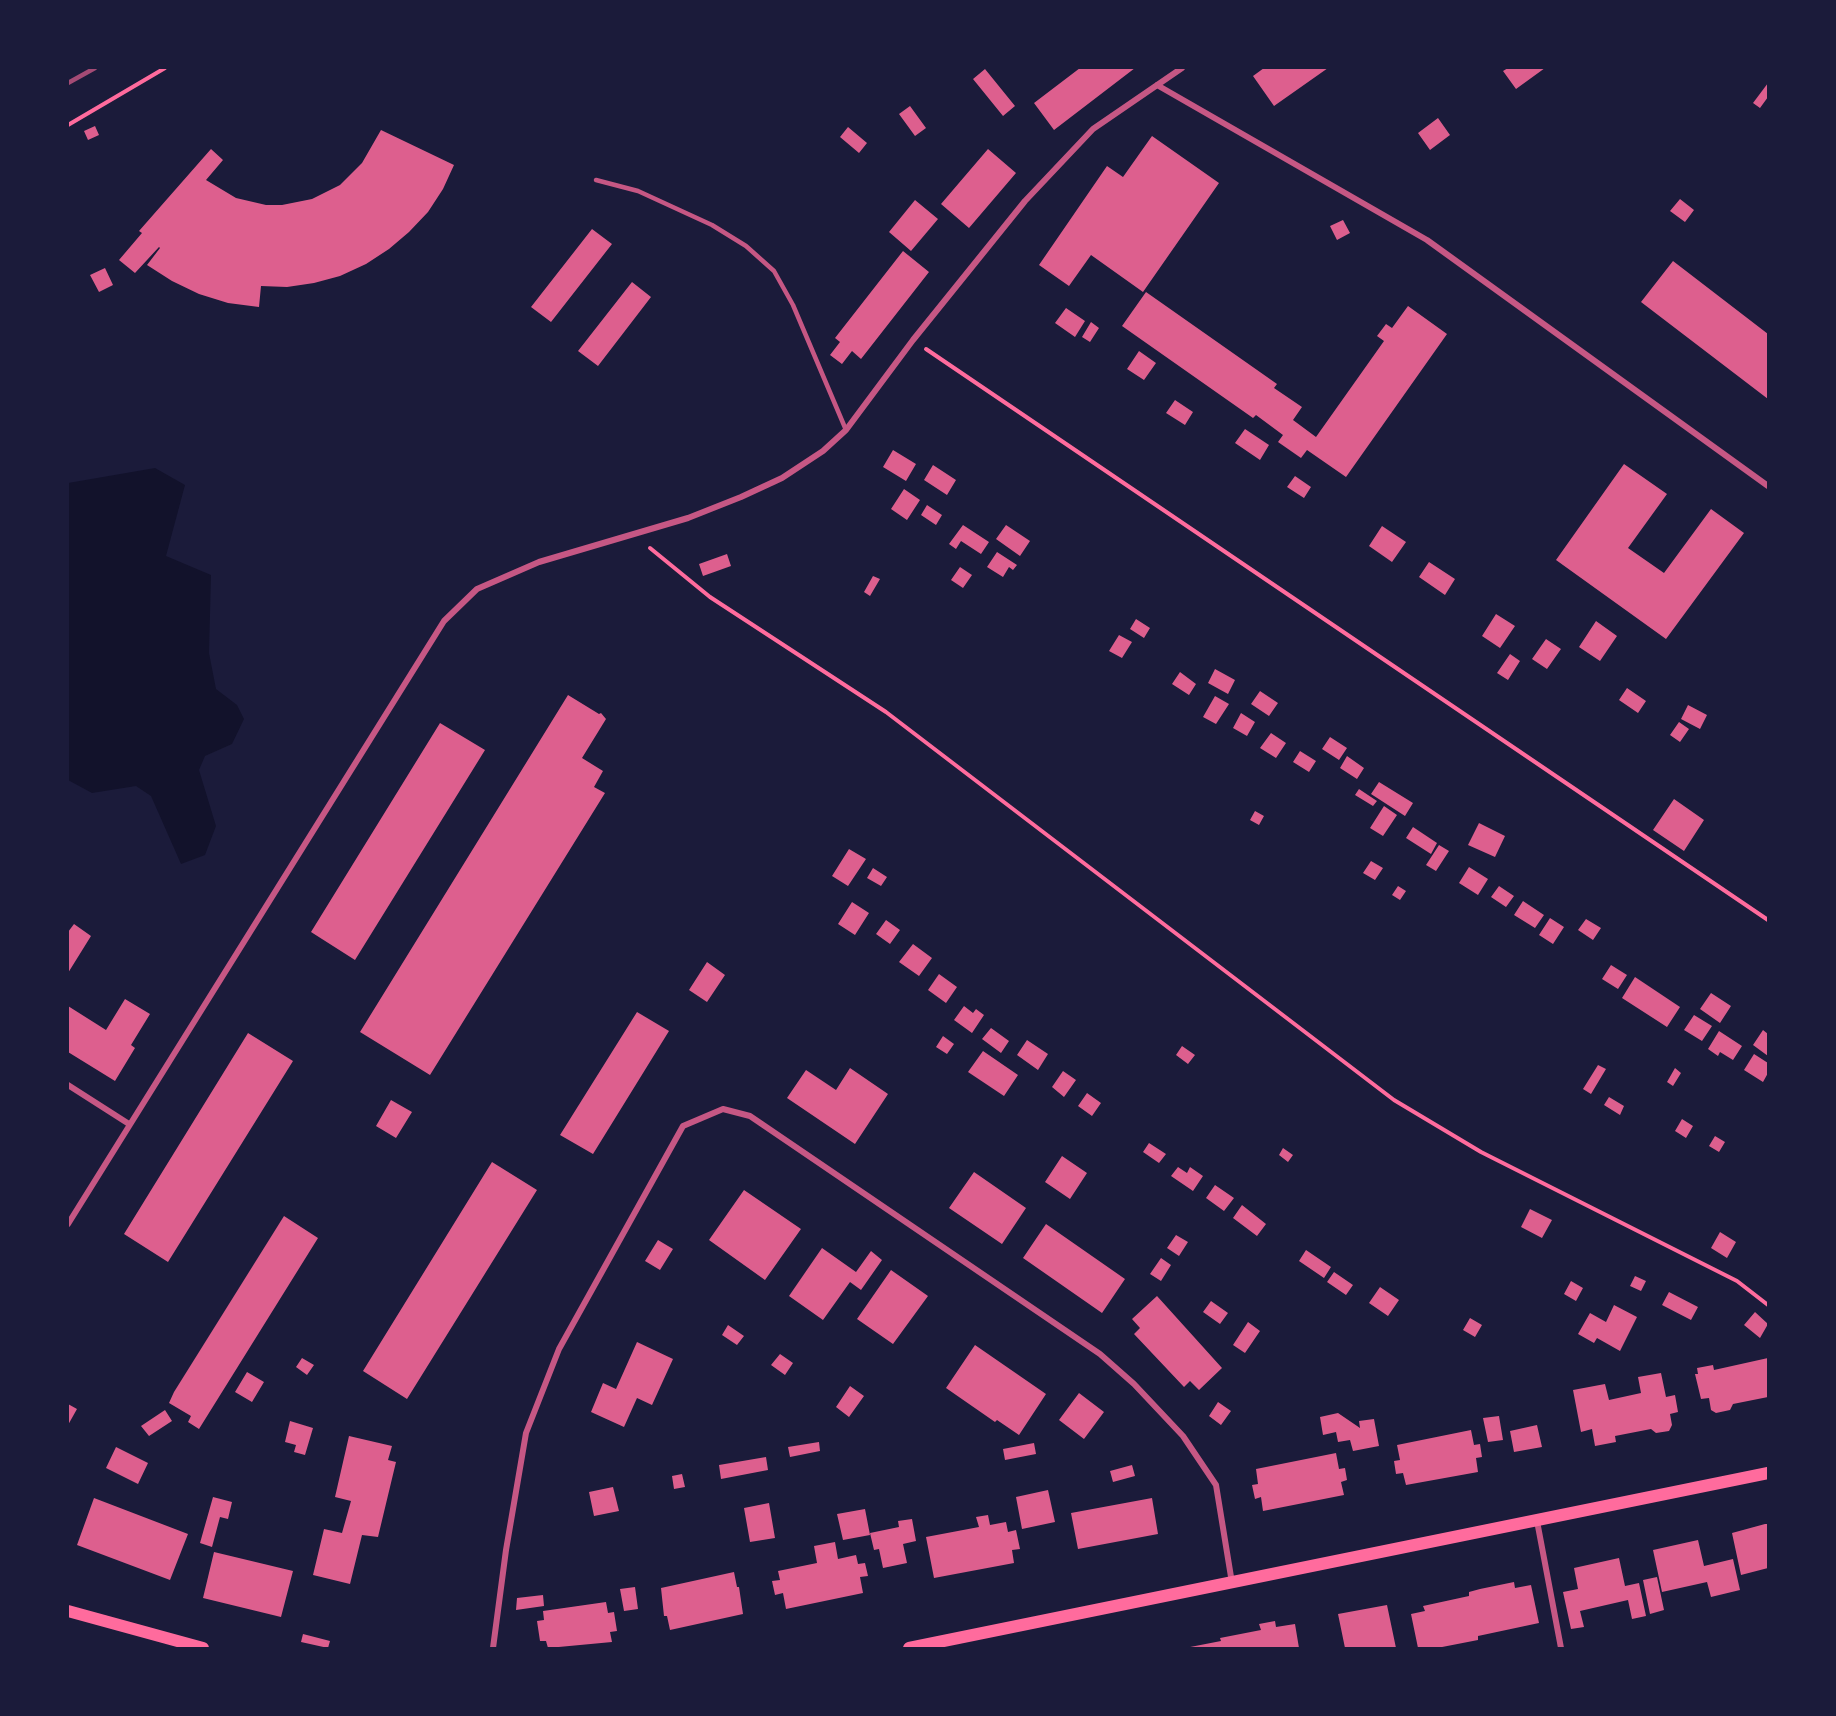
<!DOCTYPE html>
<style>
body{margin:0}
#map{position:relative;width:1836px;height:1716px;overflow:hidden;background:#1b1b3a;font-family:Barlow,sans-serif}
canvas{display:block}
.frame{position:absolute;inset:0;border:69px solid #1b1b3a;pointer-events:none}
</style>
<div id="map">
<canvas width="1836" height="1716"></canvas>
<div class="frame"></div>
</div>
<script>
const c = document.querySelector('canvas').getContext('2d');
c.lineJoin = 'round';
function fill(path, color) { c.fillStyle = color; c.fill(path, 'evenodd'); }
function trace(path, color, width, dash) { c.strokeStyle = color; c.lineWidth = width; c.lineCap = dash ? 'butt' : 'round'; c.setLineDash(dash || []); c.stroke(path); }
fill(new Path2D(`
 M155 468 185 485 166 556 211 575 209 653 216 689 237 705 244 719 232 744 205 756 199 770 216 826 205 855 181 864 151 796 136 786 92 793 68 780V483Z`), '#12122b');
fill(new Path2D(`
 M1080 68H1135L1054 130 1034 103Z
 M1264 68H1328L1274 106 1253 76Z
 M1508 68H1545L1516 89 1503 71Z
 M985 69 1015 106 1003 116 973 79Z
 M1768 83V97L1760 108 1753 103Z
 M910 106 926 128 915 136 899 114Z
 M1438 118 1450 135 1430 150 1418 133Z
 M95 126 99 135 88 140 84 131Z
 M848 127 867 143 859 153 840 137Z
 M381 130 454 165 443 189 428 212 409 232 389 249 366 264 340 276 314 283 287 287 261 286 259 307 228 303 199 294 172 281 147 265 160 248 159 247 135 273 119 260 142 233 139 231 211 149 223 160 206 180 236 198 266 205H282L312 199 340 185 362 163Z
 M1152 136 1219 183 1143 292 1091 255 1069 286 1039 265 1107 166 1123 177Z
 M988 149 1016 173 969 228 941 204Z
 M1680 199 1694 210 1685 222 1670 211Z
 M915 200 938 219 911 251 889 232Z
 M1343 220 1350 233 1337 240 1330 226Z
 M592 229 612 244 551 322 531 307Z
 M903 251 929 272 861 359 852 351 842 364 830 355 840 342 835 338Z
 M1673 261 1768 334V399L1641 302Z
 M105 268 113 285 99 292 90 275Z
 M632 282 651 297 598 366 578 351Z
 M1146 292 1277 384 1274 388 1302 407 1293 420 1316 437 1384 341 1377 336 1386 324 1392 328 1408 306 1447 334 1346 477 1307 450 1301 458 1278 442 1283 435 1256 415 1253 418 1122 326Z
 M1066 308 1085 321 1075 337 1055 323Z
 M1091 322 1099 328 1090 342 1082 337Z
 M1139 351 1156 363 1144 380 1127 369Z
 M1175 400 1193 412 1185 425 1166 413Z
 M1245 429 1269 445 1260 460 1235 443Z
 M893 450 916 464 906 481 883 467Z
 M1624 464 1667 494 1628 548 1664 573 1711 509 1744 533 1666 639 1556 560Z
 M933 465 956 480 947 495 924 480Z
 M1295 476 1311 487 1304 498 1287 487Z
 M904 489 920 500 907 520 891 509Z
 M927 505 942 515 936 525 921 515Z
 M963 525 989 542 981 554 961 541 956 549 949 544Z
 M1006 525 1030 541 1020 556 996 539Z
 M1382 526 1406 542 1392 562 1369 546Z
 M997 552 1017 565 1013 570 1009 567 1003 577 987 567Z
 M727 554 731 566 703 576 699 564Z
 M1429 562 1455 579 1445 595 1419 577Z
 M960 567 972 575 963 588 951 580Z
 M873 576 880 579 870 596 864 592Z
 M1496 614 1515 626 1500 648 1482 636Z
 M1136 619 1150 628 1144 638 1130 629Z
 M1596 621 1617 636 1600 661 1579 647Z
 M1119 635 1132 642 1122 658 1109 651Z
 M1546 639 1561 649 1547 669 1532 659Z
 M1510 654 1520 661 1508 680 1497 673Z
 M1215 669 1235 680 1228 694 1208 683Z
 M1180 672 1196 684 1189 695 1172 684Z
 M1627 688 1646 701 1638 713 1619 700Z
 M1260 691 1278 703 1269 716 1251 704Z
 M568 695 599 714 601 713 606 719 582 758 603 771 594 787 605 793 430 1075 360 1032Z
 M1215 696 1229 704 1216 724 1203 717Z
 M1688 705 1707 715 1700 729 1681 719Z
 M1241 713 1255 722 1247 736 1233 728Z
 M1679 722 1689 729 1680 742 1670 735Z
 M440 723 485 750 355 960 311 932Z
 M1271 733 1286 743 1276 758 1260 748Z
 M1330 737 1347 748 1339 760 1322 749Z
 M1300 751 1316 761 1309 772 1293 762Z
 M1347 756 1364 768 1357 779 1340 768Z
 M1379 782 1413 803 1405 816 1371 794Z
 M1359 789 1377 801 1373 806 1355 795Z
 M1674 799 1704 820 1684 851 1653 830Z
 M1384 806 1397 815 1383 836 1370 828Z
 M1255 811 1264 816 1259 825 1250 820Z
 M1479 823 1505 836 1495 857 1468 845Z
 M1413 827 1437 843 1431 854 1406 838Z
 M1439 845 1449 851 1436 871 1426 865Z
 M849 849 866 859 848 886 832 876Z
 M1371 861 1383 868 1375 880 1363 873Z
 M1469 867 1488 879 1478 895 1459 883Z
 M873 868 887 877 881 886 867 878Z
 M1398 886 1406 891 1400 900 1392 895Z
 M1499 886 1514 896 1506 907 1491 897Z
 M1523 901 1544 915 1535 928 1514 915Z
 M852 902 869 913 855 935 838 924Z
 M1550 918 1564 927 1553 944 1539 935Z
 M1586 919 1601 928 1593 940 1578 930Z
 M886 920 900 930 890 944 876 934Z
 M74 924 91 936 68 973V932Z
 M913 944 932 958 919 976 899 962Z
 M707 962 725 975 707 1002 689 990Z
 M1611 965 1627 975 1618 989 1602 979Z
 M939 974 957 987 946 1003 928 990Z
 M1635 977 1680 1007 1667 1027 1622 998Z
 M1711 993 1731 1006 1720 1023 1700 1009Z
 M125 999 150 1014 131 1045 135 1048 115 1081 68 1052V1006L106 1030Z
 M964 1006 973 1013 976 1009 984 1015 972 1033 954 1020Z
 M637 1012 669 1031 593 1154 560 1135Z
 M1694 1015 1712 1026 1702 1041 1684 1030Z
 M991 1028 1009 1041 1001 1053 982 1039Z
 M1763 1030 1768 1034V1056L1753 1045Z
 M1719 1031 1742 1046 1733 1060 1720 1052 1718 1056 1708 1049Z
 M248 1033 293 1061 168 1262 124 1234Z
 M943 1036 954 1044 947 1054 936 1047Z
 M1027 1040 1048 1054 1038 1070 1017 1055Z
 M1182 1046 1195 1055 1188 1064 1176 1055Z
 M983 1051 1018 1075 1004 1096 968 1072Z
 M1754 1054 1768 1063V1073L1763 1082 1744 1070Z
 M1598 1065 1606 1069 1591 1094 1583 1089Z
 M850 1068 888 1094 855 1144 787 1098 806 1070 836 1090Z
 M1675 1068 1681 1073 1673 1086 1667 1082Z
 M1063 1071 1076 1080 1064 1097 1052 1087Z
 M1087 1093 1101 1103 1092 1116 1078 1106Z
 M1609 1097 1624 1106 1620 1115 1604 1105Z
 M391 1100 412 1112 396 1138 376 1126Z
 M1682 1119 1693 1126 1686 1138 1675 1131Z
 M1715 1136 1725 1142 1719 1152 1709 1146Z
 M1149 1143 1166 1154 1159 1163 1143 1152Z
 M1283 1148 1293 1155 1288 1162 1279 1155Z
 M1062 1156 1087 1173 1070 1199 1045 1182Z
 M492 1162 537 1190 407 1399 363 1371Z
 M1178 1167 1187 1173 1190 1167 1203 1176 1193 1191 1171 1176Z
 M974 1172 1026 1208 1002 1244 949 1208Z
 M1215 1185 1234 1198 1224 1211 1206 1198Z
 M744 1190 801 1229 765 1280 709 1240Z
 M1242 1205 1266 1224 1257 1236 1233 1218Z
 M1530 1209 1552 1220 1542 1238 1521 1227Z
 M284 1216 318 1238 199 1429 188 1422 191 1416 169 1403 174 1392Z
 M1046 1224 1125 1279 1102 1313 1023 1258Z
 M1720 1232 1736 1242 1727 1258 1711 1248Z
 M1176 1235 1188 1242 1179 1256 1167 1248Z
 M658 1240 673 1249 660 1270 645 1261Z
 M822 1248 856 1272 871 1251 882 1260 861 1290 850 1282 823 1320 789 1296Z
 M1306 1250 1331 1267 1324 1278 1299 1261Z
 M1161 1258 1171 1265 1161 1281 1150 1274Z
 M891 1270 928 1296 893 1344 857 1319Z
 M1334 1272 1353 1285 1346 1295 1327 1282Z
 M1635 1276 1646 1281 1641 1291 1630 1286Z
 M1571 1281 1583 1288 1576 1301 1564 1294Z
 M1380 1287 1399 1300 1388 1316 1369 1303Z
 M1669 1292 1698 1307 1691 1320 1662 1305Z
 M1157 1296 1222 1368 1199 1390 1190 1381 1184 1387 1134 1334 1140 1328 1132 1319Z
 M1211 1301 1228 1313 1220 1324 1203 1312Z
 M1614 1305 1637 1317 1620 1351 1597 1338 1594 1343 1578 1334 1590 1313 1606 1322Z
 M1755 1312 1768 1324 1760 1338 1744 1325Z
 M1470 1318 1482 1325 1475 1337 1463 1330Z
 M1248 1322 1260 1331 1245 1353 1233 1345Z
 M728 1325 744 1336 737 1345 722 1335Z
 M637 1342 673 1359 652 1405 637 1398 624 1427 591 1412 603 1383 616 1389Z
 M975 1345 1046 1394 1019 1435 997 1420 995 1422 946 1388Z
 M780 1354 793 1363 785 1375 771 1365Z
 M302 1358 314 1365 307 1375 296 1367Z
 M1768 1358V1397L1733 1404 1730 1410 1716 1413 1711 1410 1709 1398 1701 1399 1695 1374H1698L1697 1368 1713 1365 1714 1370Z
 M247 1372 264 1382 252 1402 235 1392Z
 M1661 1373 1666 1397 1675 1395 1678 1412 1670 1414 1672 1425 1669 1431 1656 1433 1651 1429 1615 1436 1616 1442 1595 1446 1592 1429 1581 1432 1573 1390 1605 1384 1609 1400 1641 1393 1638 1377Z
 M850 1386 864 1396 849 1417 836 1407Z
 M1079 1393 1104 1412 1084 1439 1059 1420Z
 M1218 1402 1231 1411 1221 1425 1209 1416Z
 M68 1404 77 1409 68 1425Z
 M165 1410 172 1421 149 1436 141 1426Z
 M1338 1413 1360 1428 1359 1421 1374 1419 1379 1446 1353 1451 1350 1440 1338 1442 1336 1432 1323 1435 1320 1417Z
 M1499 1416 1503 1440 1488 1442 1483 1418Z
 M290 1421 313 1428 305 1455 294 1452 296 1445 285 1442Z
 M1537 1425 1542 1447 1514 1452 1510 1431Z
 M1471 1430 1474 1445 1480 1444 1482 1457 1476 1458 1478 1472 1406 1485 1403 1473 1396 1474 1394 1461 1400 1460 1397 1445Z
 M349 1436 392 1446 388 1460 396 1462 378 1537 362 1535 350 1584 313 1575 324 1529 342 1533 351 1501 335 1497Z
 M819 1442 820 1451 790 1457 788 1447Z
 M1034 1443 1036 1454 1005 1460 1003 1449Z
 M116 1447 148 1463 138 1484 106 1468Z
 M1336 1453 1339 1469 1345 1468 1347 1480 1341 1482 1344 1495 1263 1511 1261 1497 1255 1499 1252 1485 1258 1484 1256 1469Z
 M766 1457 768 1470 721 1479 719 1465Z
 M1132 1465 1135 1476 1113 1482 1110 1471Z
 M682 1474 685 1487 674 1489 672 1476Z
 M613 1487 619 1511 594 1516 589 1492Z
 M1048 1490 1055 1522 1022 1529 1016 1497Z
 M213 1497 232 1502 228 1519 220 1517 212 1547 200 1543Z
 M94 1498 188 1534 170 1580 77 1545Z
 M1152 1498 1158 1534 1078 1549 1071 1513Z
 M769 1503 775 1538 750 1542 744 1508Z
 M865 1509 870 1535 843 1540 837 1514Z
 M988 1515 990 1525 1006 1522 1008 1532 1016 1530 1020 1549 1012 1550 1014 1563 934 1578 926 1537 979 1527 976 1517Z
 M912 1519 916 1541 903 1544 907 1563 883 1568 879 1549 874 1550 870 1533 899 1527 898 1521Z
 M1765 1524H1768V1568L1741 1575 1732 1533Z
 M1698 1540 1704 1566 1733 1559 1740 1590 1711 1597 1707 1582 1662 1592 1653 1550Z
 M835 1542 838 1559 856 1555 858 1564 865 1563 868 1576 860 1577 863 1593 786 1609 783 1593 775 1595 772 1581 780 1580 778 1571 817 1563 814 1546Z
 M214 1552 293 1571 281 1617 203 1598Z
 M1619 1558 1625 1586 1639 1583 1646 1616 1632 1619 1628 1600 1580 1611 1584 1627 1571 1629 1563 1592 1578 1589 1574 1568Z
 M734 1572 737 1587H739L743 1614 670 1630 667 1616H664L661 1588Z
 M1657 1577 1664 1610 1650 1614 1643 1580Z
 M1514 1582 1515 1588 1531 1585 1539 1623 1478 1636V1640L1437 1648H1418L1411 1614 1425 1611 1423 1606 1469 1596V1592L1480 1589Z
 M635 1587 638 1609 624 1611 620 1589Z
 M543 1595 544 1606 516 1610 517 1598Z
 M606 1602 608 1613 614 1612 617 1631 610 1632 612 1642 548 1648 546 1641H540L537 1621 544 1620 543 1611Z
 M1387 1605 1396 1648H1345L1338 1614Z
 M1275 1621 1276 1627 1295 1624 1299 1648H1185L1221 1641 1220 1638 1261 1630 1259 1624Z
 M303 1634 330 1641 328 1648 301 1642Z`), '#dd5f8e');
trace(new Path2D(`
 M68 125 165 68
 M926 349 1768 920
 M650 548 710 597 886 712 1394 1100 1481 1152 1737 1281 1768 1305`), '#ff6b9d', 4);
trace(new Path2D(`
 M596 180 638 191 712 225 746 246 774 271 793 305 846 430`), '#c65784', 4.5);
trace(new Path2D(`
 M1157 85 1427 240 1768 486
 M68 1085 129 1124
 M68 1224 444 621 477 589 539 562 688 518 741 497 782 478 823 451 846 430 913 340 1025 201 1093 129 1182 68
 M1537 1521 1561 1648
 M493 1648 506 1550 526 1433 559 1349 683 1126 723 1109 750 1116 1100 1354 1134 1384 1183 1436 1216 1485 1232 1583`), '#c65784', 6);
trace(new Path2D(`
 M68 1611 203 1648
 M909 1648 1768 1473`), '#ff6b9d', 12);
trace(new Path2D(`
 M68 83 95 68`), '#a44b75', 4.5);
</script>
